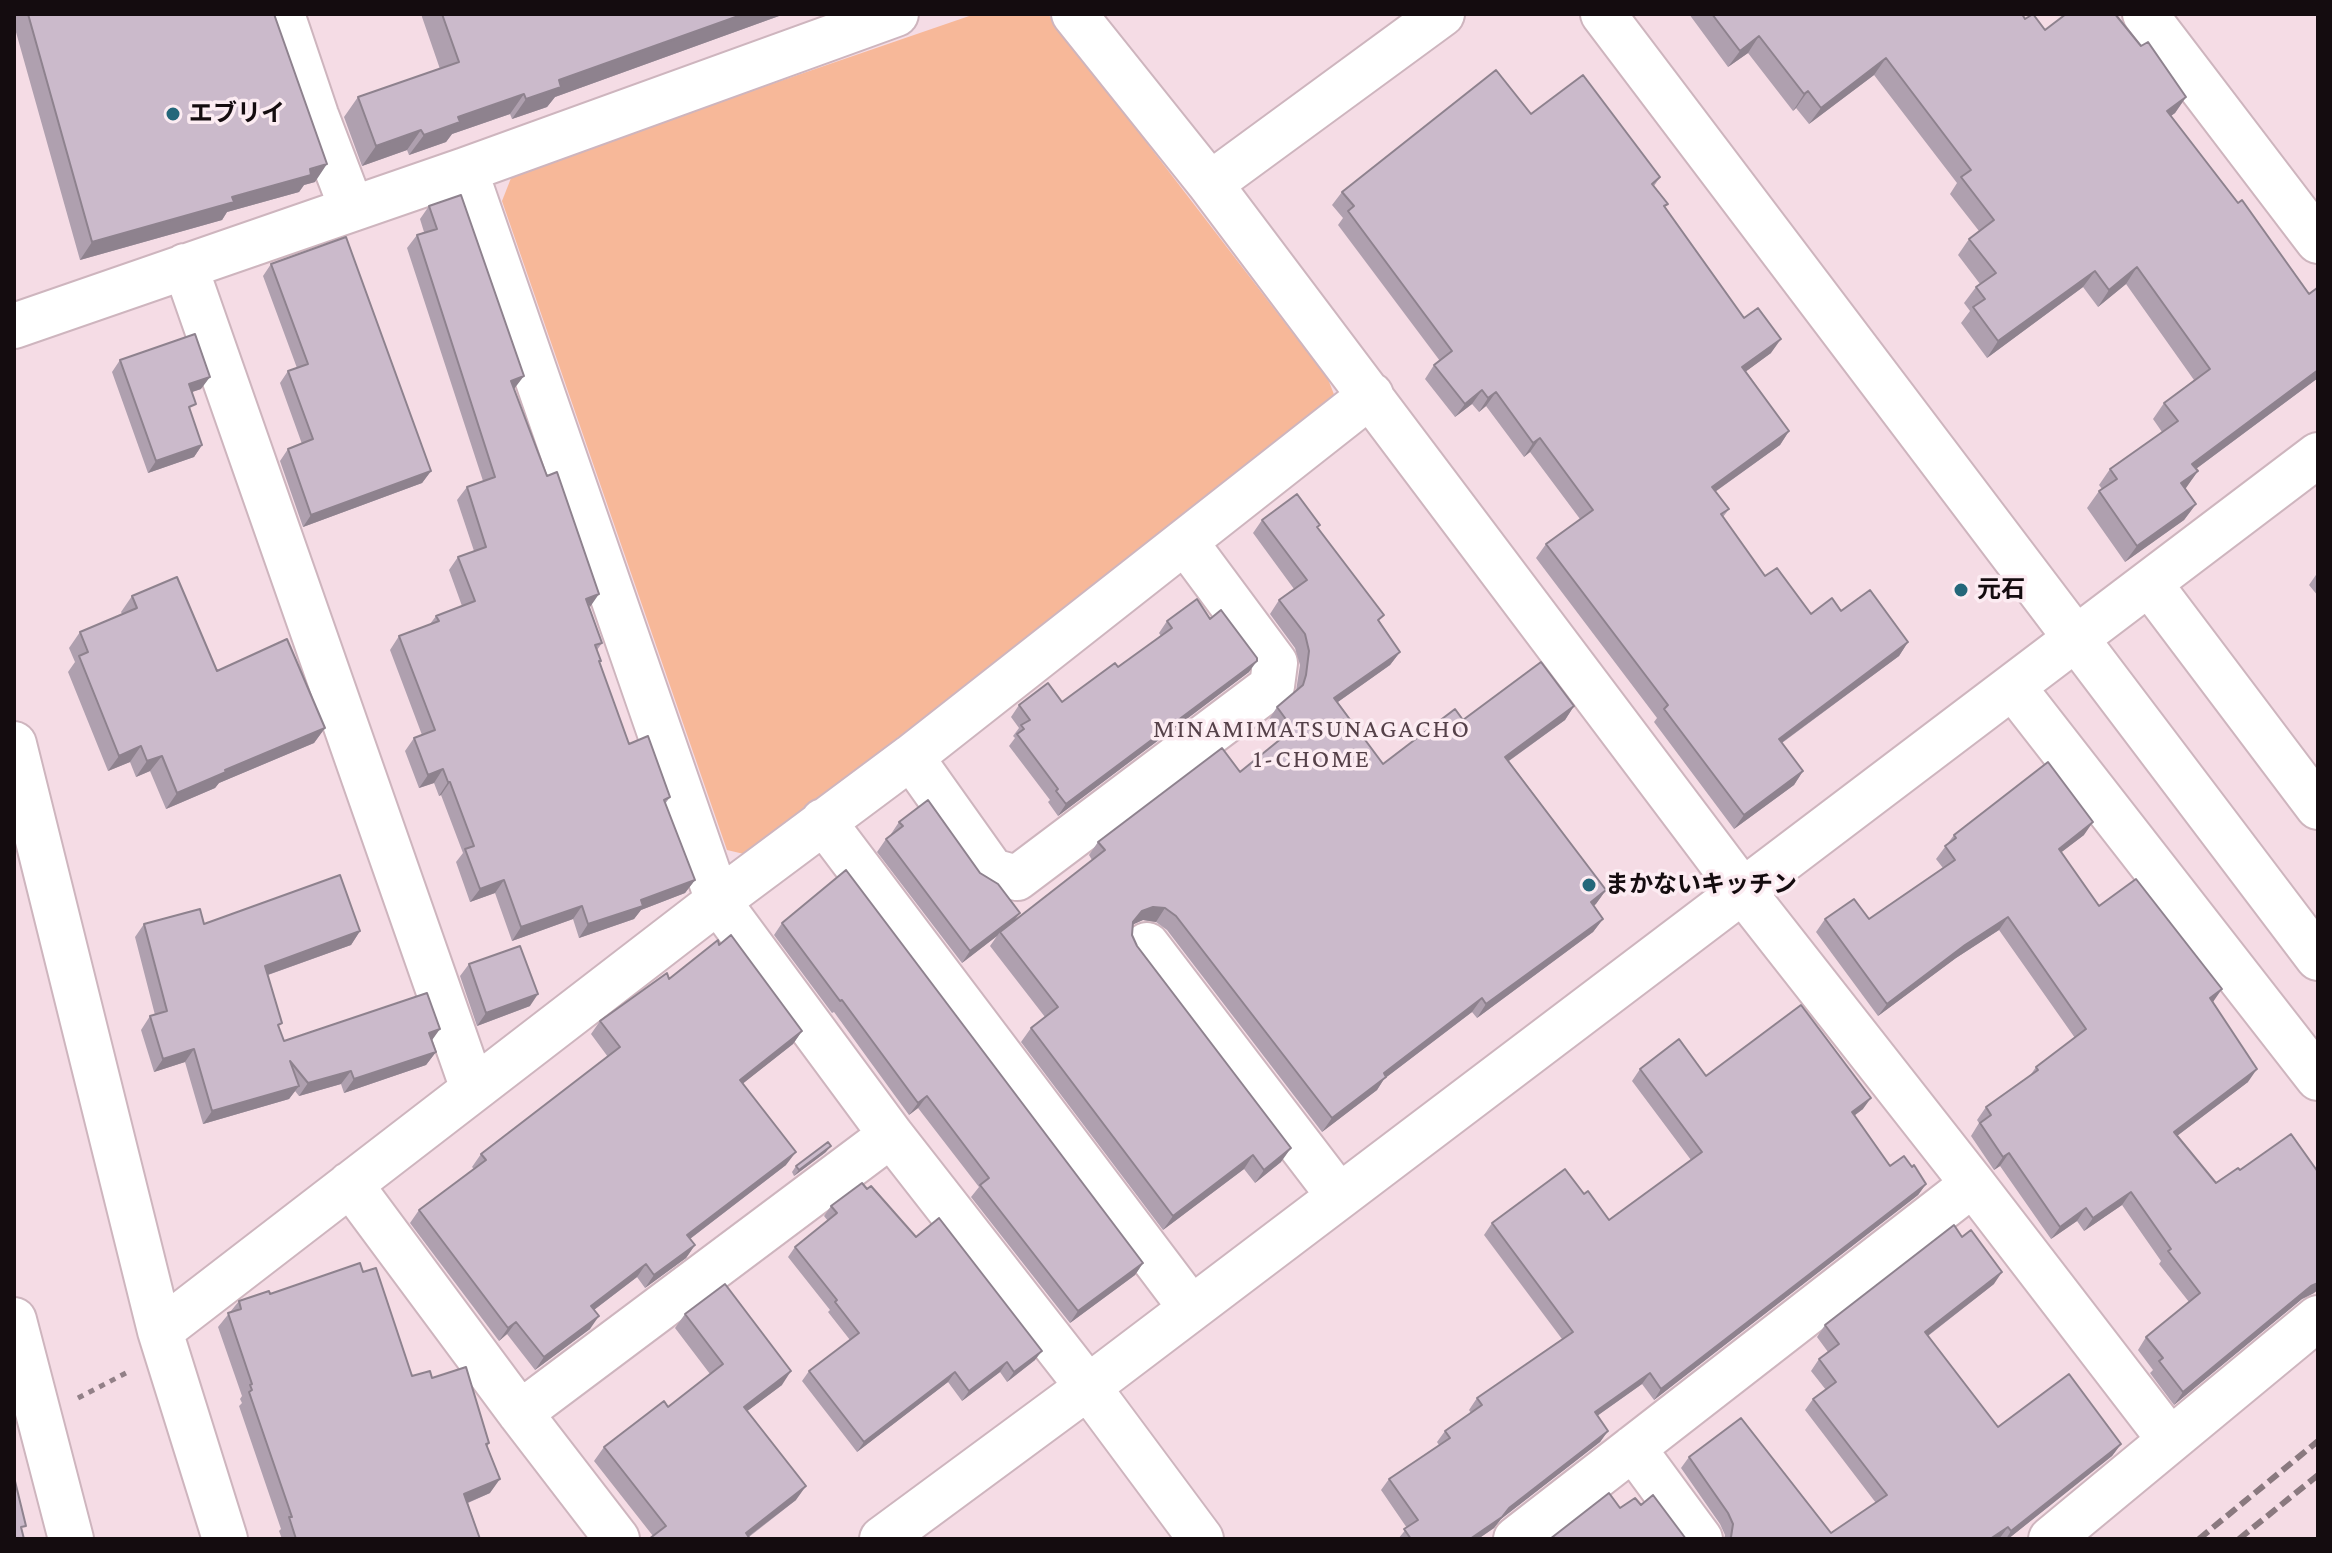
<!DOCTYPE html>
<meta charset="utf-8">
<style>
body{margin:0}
#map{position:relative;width:2332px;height:1553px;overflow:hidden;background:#f5dce5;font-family:"Crimson Pro",serif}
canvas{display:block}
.frame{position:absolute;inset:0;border:16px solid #140c0f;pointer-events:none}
</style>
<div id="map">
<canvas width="2332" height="1553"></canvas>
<div class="frame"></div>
</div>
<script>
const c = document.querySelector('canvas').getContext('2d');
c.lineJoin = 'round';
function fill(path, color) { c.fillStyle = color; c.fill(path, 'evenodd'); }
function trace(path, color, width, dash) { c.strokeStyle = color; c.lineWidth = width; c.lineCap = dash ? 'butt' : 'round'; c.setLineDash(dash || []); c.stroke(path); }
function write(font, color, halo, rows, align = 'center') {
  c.font = font + ' "Crimson Pro","Noto Sans JP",serif'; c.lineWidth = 7; c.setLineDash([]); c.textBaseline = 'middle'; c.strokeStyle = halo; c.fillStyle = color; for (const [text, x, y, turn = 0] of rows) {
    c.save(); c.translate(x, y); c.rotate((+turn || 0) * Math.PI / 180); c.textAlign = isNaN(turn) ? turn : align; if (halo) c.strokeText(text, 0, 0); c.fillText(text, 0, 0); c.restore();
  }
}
fill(new Path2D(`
 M975 14H1048L1328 379 1335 397 1326 413 744 854 727 850 502 201 513 173Z`), '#f7b899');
const minor = new Path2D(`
 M282 14 316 115 352 209
 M1074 14 1210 184 1742 890 1973 1184 2170 1440
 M1603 14 2318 958
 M2145 14 2318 241
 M465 170 718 901 891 1135 1088 1387 1201 1539
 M1210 184 1442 14
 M185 266 473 1089
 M14 326 465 170 896 14
 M2149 583 2318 807
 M2013 687 2318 1078
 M14 744 160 1331 225 1539
 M911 757 992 871 1017 878 1272 686 1275 663 1186 543
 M823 821 1191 1308
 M1147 945 1339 1196
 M350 1184 520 1413 617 1539
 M14 1320 71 1539
 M160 1331 718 901 911 757 1371 395
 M520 1413 891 1135
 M1633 1448 1700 1539
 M882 1539 1088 1387 2318 455
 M1516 1539 1973 1184
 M2051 1539 2318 1318`);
trace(minor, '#ceb5be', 48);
trace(new Path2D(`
 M78 1398 126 1373`), '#928087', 5, [6, 6]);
trace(minor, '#fff', 44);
trace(new Path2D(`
 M2199 1539 2318 1441
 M2239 1539 2318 1475`), '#8a797f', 6, [12, 6]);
fill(new Path2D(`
 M14 14H274L315 182 304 185 299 192 227 212 222 220 80 260 14 25Z
 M421 14H781L779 16 555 97 547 107 512 119 510 114 452 134 446 142 409 155 407 150 362 166 344 117 358 97 440 69Z
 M1689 14H2022L2025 19 2045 30 2141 46 2186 97 2175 113 2171 116 2309 294 2318 289V378L2196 469 2198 471 2185 488 2196 504 2184 520 2125 562 2087 508 2099 491 2102 489 2099 485 2110 469 2162 432 2153 419 2164 403 2194 380 2126 284 2098 307 2083 287 1987 358 1961 323 1970 311 1964 303 1976 287 1980 284 1958 255 1969 239 1979 231 1950 194 1957 183 1874 75 1809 124 1796 108 1793 111 1748 53 1728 67Z
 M1531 114 1660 177 1654 186 1665 208 1744 318 1771 353 1746 371 1789 431 1780 445 1715 492 1729 509 1723 517 1765 576 1811 614 1841 611 1908 642 1899 656 1782 743 1803 771 1794 785 1734 829 1654 722 1657 718 1536 558 1546 544 1580 519 1530 452 1524 457 1486 406 1479 412 1472 404 1455 417 1425 379 1434 365 1440 361 1338 225 1343 218 1332 205 1342 192Z
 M429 206 514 389 602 643 597 650 601 661 599 662 629 744 670 797 665 804 695 880 685 893 641 910 634 919 579 938 573 919 512 941 495 893 470 902 456 862 463 853 441 795 439 796 434 783 419 788 405 751 414 738 422 735 390 650 399 636 430 624 436 616 462 606 449 570 458 557 474 551 457 500 467 487 483 481 407 248 417 235 424 232 420 219Z
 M271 264 431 471 422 483 303 527 280 461 288 449 302 444 280 383 288 371 297 368 263 276Z
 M120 360 201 389 192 392 190 411 202 445 194 457 148 473 112 372Z
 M1262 520 1318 528 1400 652 1390 665 1338 702 1383 764 1463 720 1574 706 1565 720 1509 761 1606 890 1594 906 1603 919 1593 932 1477 1018 1472 1012 1384 1079 1377 1090 1322 1132 1167 930 1156 922 1143 920 1133 924 1132 935 1137 946 1281 1162 1255 1183 1244 1169 1163 1230 1021 1042 1031 1028 1045 1017 990 946 997 936 962 963 877 852 886 839 892 835 891 834 899 822 1014 921 1092 860 1089 855 1098 842 1240 772 1281 739 1268 721 1277 707 1296 691 1300 665 1295 648 1270 614 1279 600 1294 589 1253 533Z
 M2318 572V596L2309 585Z
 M132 596 217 671 325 728 314 743 219 783 215 788 166 809 150 771 136 777 130 762 108 771 68 672 75 662 69 648 80 632 122 614 121 612Z
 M1167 621 1249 672 1058 816 1048 802 1050 800 1009 746 1015 738 1013 736 1019 728 1011 717 1019 705 1062 702 1118 667 1161 636 1159 633Z
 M1954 835H2084L2061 852 2099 906 2212 1003 2248 1082 2177 1136 2216 1183 2314 1293 2302 1299 2174 1405 2150 1373 2153 1370 2138 1350 2146 1337 2189 1302 2159 1264 2161 1261 2122 1205 2084 1231 2077 1221 2051 1239 2000 1166 1994 1170 1971 1136 1979 1123 1977 1120 1986 1107 2029 1077 2036 1067 2075 1038 1999 930 1956 958 1878 1016 1816 932 1825 919H1869L1943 868 1936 859Z
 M782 923 1143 1263 1135 1275 1070 1323 971 1197 979 1187 918 1108 909 1115 834 1012 832 1013 774 935Z
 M144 924H204L360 931 351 945 268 975 279 1028 284 1041H432L436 1052 426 1065 344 1093 341 1084 299 1096 295 1091 289 1099 203 1124 185 1062 154 1072 141 1030 150 1016 155 1015 135 937Z
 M719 945 802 1031 793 1044 743 1083 786 1165 690 1239 695 1245 686 1258 645 1288 637 1277 594 1310 590 1329 535 1370 507 1334 499 1341 410 1223 419 1210 474 1169 472 1167 481 1154 608 1057 591 1034 600 1021 669 979Z
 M469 964 530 1006 477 1026 460 976Z
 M1640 1069 1706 1076 1863 1109 1854 1116 1890 1166 1912 1167 1926 1184 1918 1195 1654 1400 1642 1384 1597 1416 1608 1431 1600 1442 1501 1519 1494 1528 1478 1539H1398L1407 1528 1381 1490 1389 1479 1439 1445 1437 1442 1445 1431 1471 1413 1469 1410 1477 1398 1562 1339 1484 1235 1492 1223 1609 1220 1691 1160 1632 1081Z
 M826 1152 794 1176 792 1172 796 1166Z
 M867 1189 916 1237 1035 1360 1007 1382 1000 1372 962 1401 948 1382 857 1452 802 1381 809 1371 850 1340 828 1312 830 1310 788 1257 795 1247 828 1221 824 1216 831 1206Z
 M363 1272 412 1376 432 1378 489 1443 487 1447 490 1493 468 1503 480 1539H282L279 1531 281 1529 239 1406 242 1403 240 1399 242 1396 218 1327 239 1301Z
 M1994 1284 1928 1336 1998 1427 2121 1444 2112 1456 2008 1539H1724L1725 1535 1720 1524 1681 1468 1689 1457 1831 1533 1876 1503 1805 1410 1813 1399 1826 1390 1811 1371 1819 1359 1828 1352 1817 1337 1825 1325Z
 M685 1314 782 1385 747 1411 796 1500 749 1537 653 1536 594 1461 604 1447 668 1407 710 1374 675 1328Z`), '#afa0af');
fill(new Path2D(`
 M744 14H781L779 16 555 97 547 107 512 119 526 99 559 80Z
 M1759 36 1748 53 1728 67 1740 51Z
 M1886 58 1874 75 1809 124 1821 108Z
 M1808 91 1796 108 1793 111 1804 94Z
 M524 94 510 114 452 134 446 142 409 155 424 135 458 117Z
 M2186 97 2175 113 2155 127 2167 111Z
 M421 130 407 150 362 166 376 146Z
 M327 164 315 182 304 185 299 192 227 212 222 220 80 260 92 242Z
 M2137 267 2126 284 2098 307 2109 290Z
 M2095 271 2083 287 1987 358 1998 341Z
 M1781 339 1771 353 1733 381 1742 367Z
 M2318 370V378L2181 480 2192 464Z
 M524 376 514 389 511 381Z
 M210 377 201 389 180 396 189 384Z
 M1482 390 1472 404 1455 417 1465 404Z
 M1496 392 1486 406 1479 412 1488 398Z
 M1789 431 1780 445 1702 501 1712 487Z
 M1540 438 1530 452 1524 457 1533 443Z
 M202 445 194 457 148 473 156 461Z
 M431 471 422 483 303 527 311 515Z
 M2198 471 2186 488 2169 499 2181 483Z
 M2196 504 2184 520 2125 562 2137 546Z
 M599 594 590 607 586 599Z
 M1908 642 1899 656 1769 752 1779 739Z
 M1400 652 1390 665 1325 711 1334 698Z
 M1257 661 1249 672 1058 816 1066 804Z
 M1574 706 1565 720 1496 770 1505 757Z
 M325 728 314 743 219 783 215 788 166 809 177 793 225 770Z
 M141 746 130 762 108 771 119 756Z
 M162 756 150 771 136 777 147 761Z
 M443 769 434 783 419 788 428 775Z
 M1803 771 1794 785 1734 829 1744 815Z
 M448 782H450L441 795 439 796Z
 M2093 822 2084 835 2050 861 2059 849Z
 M504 880 495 893 470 902 480 889Z
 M695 880 685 893 641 910 634 919 579 938 588 924 641 900Z
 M1606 890 1596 904 1581 916 1591 902Z
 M582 906 573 919 512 941 521 927Z
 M1153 907 1165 908 1156 922 1143 920 1132 925 1124 936 1142 911Z
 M1020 913 1011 925 1000 932 997 936 962 963 970 951Z
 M2008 917 1999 930 1956 958 1878 1016 1887 1004 1965 945Z
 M1603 919 1593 932 1477 1018 1486 1004Z
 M360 931 351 945 256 979 265 966Z
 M2222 989 2213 1002 2201 1011 2210 998Z
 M538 994 530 1006 477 1026 486 1013Z
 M1482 998 1472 1012 1384 1079 1377 1090 1322 1132 1332 1118 1384 1073Z
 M440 1029 430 1043 429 1033Z
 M802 1031 793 1044 731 1093 740 1080Z
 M194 1049 185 1062 154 1072 163 1059Z
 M436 1052 426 1065 344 1093 354 1079Z
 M2257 1069 2248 1082 2165 1145 2174 1132Z
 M351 1071 341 1084 299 1096 308 1083Z
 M299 1086 289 1099 203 1124 212 1111Z
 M927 1096 918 1108 909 1115 918 1103Z
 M1871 1098 1863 1109 1844 1123 1852 1112Z
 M831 1146 826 1152 794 1176 799 1170Z
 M1291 1148 1281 1162 1255 1183 1264 1170Z
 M796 1152 786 1165 678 1248 687 1235Z
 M2009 1153 2000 1166 1994 1170 2003 1157Z
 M1253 1155 1244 1169 1163 1230 1173 1216Z
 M1926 1184 1918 1195 1654 1400 1661 1389Z
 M2131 1192 2122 1205 2084 1231 2093 1218Z
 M2086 1208 2077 1221 2051 1239 2060 1227Z
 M695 1245 686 1258 645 1288 654 1275Z
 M1143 1263 1135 1275 1070 1323 1078 1311Z
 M646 1264 637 1277 582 1319 591 1306Z
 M2002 1272 1994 1284 1917 1344 1925 1332Z
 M2318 1283V1290L2314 1293 2302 1299 2174 1405 2183 1392 2311 1286Z
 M599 1316 590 1329 535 1370 544 1357Z
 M516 1322 507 1334 499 1341 508 1328Z
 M1042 1351 1035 1360 1007 1382 1014 1372Z
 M1007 1362 1000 1372 962 1401 969 1391Z
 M791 1371 782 1385 734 1421 744 1407Z
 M955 1372 948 1382 857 1452 864 1442Z
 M1650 1373 1642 1384 1587 1423 1595 1412Z
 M1608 1431 1600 1442 1501 1519 1494 1528 1478 1539H1470Z
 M2121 1444 2112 1456 2008 1539H2006L2011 1531Z
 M500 1479 490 1493 455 1508 464 1494Z
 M806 1486 796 1500 745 1539 746 1533Z
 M2008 1527 1999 1539H1990Z`), '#8e828e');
const building = new Path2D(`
 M28 14H274L327 164 310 169 311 175 232 197 234 202 92 242Z
 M442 14H744L559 80 561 87 526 99 524 94 458 117 460 122 424 135 421 130 376 146 358 97 459 62Z
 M1712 14H2022L2025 19 2033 14 2045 30 2066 14H2115L2141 46 2148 42 2186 97 2167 111 2238 203 2242 200 2309 294 2317 288 2318 289V370L2192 464 2198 471 2181 483 2196 504 2137 546 2099 491 2117 479 2110 469 2178 421 2164 403 2210 369 2137 267 2109 290 2095 271 1998 341 1973 307 1985 299 1976 287 1996 273 1969 239 1994 220 1961 177 1971 170 1886 58 1821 108 1808 91 1804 94 1759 36 1740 51Z
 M1496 70 1531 114 1583 75 1660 177 1652 184 1668 204 1664 206 1744 318 1758 308 1781 339 1742 367 1789 431 1712 487 1729 509 1721 514 1765 576 1777 568 1811 614 1832 598 1841 611 1870 590 1908 642 1779 739 1803 771 1744 815 1664 709 1668 705 1546 544 1593 510 1540 438 1533 443 1496 392 1488 398 1482 390 1465 404 1434 365 1452 351 1348 211 1354 206 1342 192Z
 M461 195 524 376 511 381 547 476 557 472 599 594 586 599 602 643 595 645 601 661H599L629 744 648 736 670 797 664 800 695 880 641 900 643 906 588 924 582 906 521 927 504 880 480 889 465 849 474 846 450 782H448L443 769 428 775 414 738 435 730 399 636 439 621 436 616 475 601 458 557 486 547 467 487 495 477 417 235 437 229 429 206Z
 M346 237 431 471 311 515 288 449 313 439 288 371 308 364 271 264Z
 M195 334 210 377 189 384 196 404 189 407 202 445 156 461 120 360Z
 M1297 494 1320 525 1317 527 1384 615 1378 620 1400 652 1334 698 1383 764 1455 709 1463 720 1541 662 1574 706 1505 757 1606 890 1591 902 1603 919 1486 1004 1482 998 1384 1073 1386 1077 1332 1118 1176 916 1165 908 1153 907 1142 911 1133 922 1132 935 1137 946 1291 1148 1264 1170 1253 1155 1173 1216 1031 1028 1058 1007 1000 932 1105 850 1098 842 1222 748 1240 772 1293 729 1277 707 1303 685 1306 675 1309 651 1305 634 1279 600 1307 580 1262 520Z
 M177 577 217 671 287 639 325 728 225 770 226 772 177 793 162 756 147 761 141 746 119 756 79 656 88 652 80 632 137 608 132 596Z
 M1197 599 1210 619 1221 610 1257 658V661L1066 804 1056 791 1058 789 1017 734 1024 729 1021 725 1030 720 1019 705 1048 683 1062 702 1115 663 1118 667 1172 628 1167 621Z
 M2048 762 2093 822 2059 849 2099 906 2136 879 2222 989 2210 998 2257 1069 2174 1132 2216 1183 2238 1168 2240 1170 2291 1134 2318 1172V1283L2311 1286 2183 1392 2159 1361 2163 1358 2146 1337 2200 1293 2168 1251 2171 1249 2131 1192 2093 1218 2086 1208 2060 1227 2009 1153 2003 1157 1980 1123 1991 1115 1986 1107 2038 1070 2036 1067 2086 1029 2008 917 1965 945 1887 1004 1825 919 1854 899 1869 919 1955 860 1945 846 1956 838 1954 835Z
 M928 800 980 873 998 884 1020 913 970 951 886 839 903 826 899 822Z
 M846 870 1143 1263 1078 1311 980 1185 989 1178 927 1096 918 1103 842 1000 840 1001 782 923Z
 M340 875 360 931 265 966 282 1023 278 1025 284 1041 427 993 440 1029 429 1033 436 1052 354 1079 351 1071 308 1083 290 1061 299 1086 212 1111 194 1049 163 1059 150 1016 167 1011 144 924 200 909 204 924Z
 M731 935 802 1031 740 1080 796 1152 687 1235 695 1245 654 1275 646 1264 591 1306 599 1316 544 1357 516 1322 508 1328 419 1210 486 1160 481 1154 620 1047 600 1021 667 973 669 979 718 940 719 945Z
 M520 946 538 994 486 1013 469 964Z
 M1801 1005 1871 1098 1852 1112 1890 1166 1904 1156 1912 1167 1914 1165 1926 1184 1661 1389 1650 1373 1595 1412 1608 1431 1509 1508 1502 1517 1470 1539H1411L1404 1529 1418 1520 1389 1479 1450 1438 1445 1431 1482 1405 1477 1398 1573 1332 1492 1223 1565 1169 1584 1194 1588 1191 1609 1220 1702 1152 1640 1069 1679 1039 1706 1076Z
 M828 1142 831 1146 799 1170 796 1166Z
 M862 1183 867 1189 871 1186 916 1237 939 1218 1042 1351 1014 1372 1007 1362 969 1391 955 1372 864 1442 809 1371 859 1333 835 1302 837 1300 795 1247 837 1213 831 1206Z
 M1954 1225 1962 1237 1971 1230 2002 1272 1925 1332 1998 1427 2069 1374 2121 1444 2011 1531 2008 1527 1990 1539H1729L1731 1537 1733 1524 1728 1513 1689 1457 1741 1418 1831 1533 1887 1495 1813 1399 1836 1382 1819 1359 1839 1344 1825 1325Z
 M360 1263 363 1272 376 1268 412 1376 430 1371 432 1378 466 1367 489 1443 486 1444 500 1479 464 1494 480 1539H296L289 1517H292L249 1392 252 1390 250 1385 252 1384 228 1313 241 1309 239 1301 269 1291 270 1294Z
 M725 1284 791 1371 744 1407 806 1486 746 1533 750 1539H649L666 1526 604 1447 664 1401 668 1407 723 1364 685 1314Z
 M14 1477 26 1526 21 1527 24 1539H14Z
 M1609 1493 1620 1508 1635 1498 1641 1505 1653 1495 1686 1539H1550Z`);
fill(building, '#cbbacb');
trace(building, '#8e828e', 2);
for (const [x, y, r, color] of [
 [173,114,8,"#24677a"],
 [1961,590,8,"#24677a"],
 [1589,885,8,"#24677a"]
]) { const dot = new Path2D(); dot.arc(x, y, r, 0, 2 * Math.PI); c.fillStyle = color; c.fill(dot); trace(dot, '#fcecf2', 3); }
write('bold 24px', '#140c0f', '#fcecf2', [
 ["エブリイ",189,114],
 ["元石",1977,590],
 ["まかないキッチン",1605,885]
], 'left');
c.letterSpacing = '2px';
write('26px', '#554149', '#fcecf2', [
 ["MINAMIMATSUNAGACHO",1312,729],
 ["1-CHOME",1312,759]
]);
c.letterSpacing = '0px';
</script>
